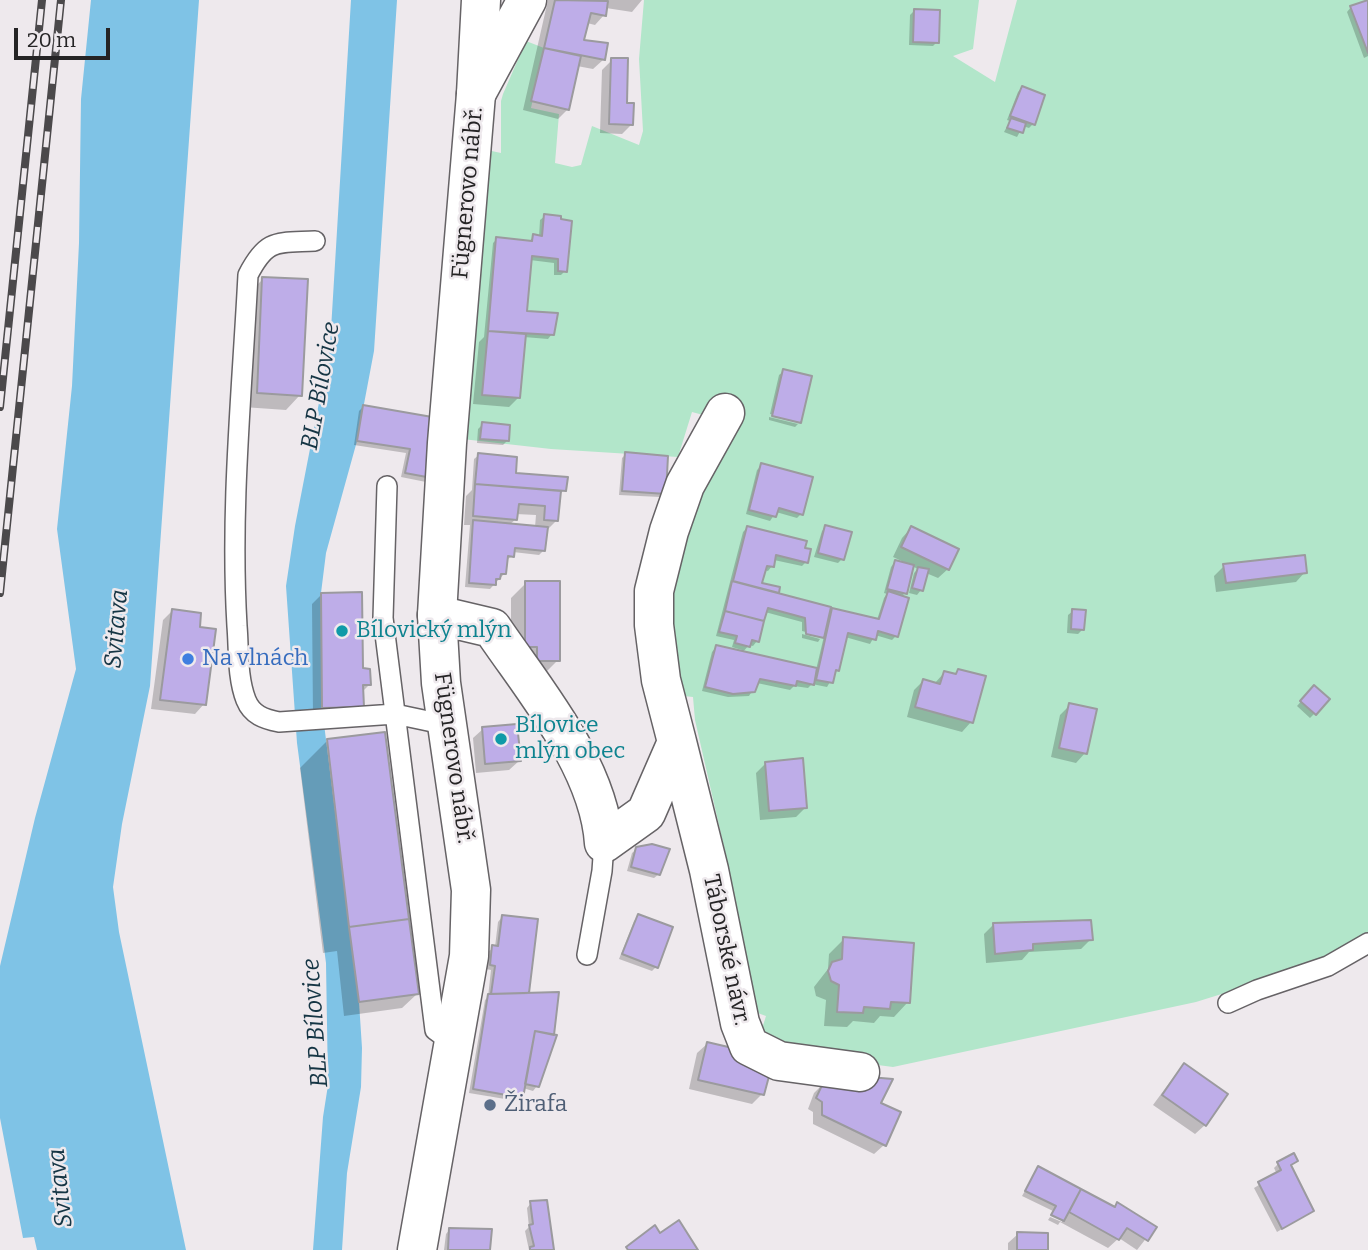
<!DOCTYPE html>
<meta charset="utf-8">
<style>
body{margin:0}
#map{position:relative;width:1368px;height:1250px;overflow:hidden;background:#eee9ed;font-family:Bitter,serif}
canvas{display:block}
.scale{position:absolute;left:14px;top:28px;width:96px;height:32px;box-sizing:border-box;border:4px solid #252425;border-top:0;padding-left:9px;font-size:21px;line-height:24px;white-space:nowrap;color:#252425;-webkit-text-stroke:5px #eee9ed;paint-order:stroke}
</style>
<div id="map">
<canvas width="1368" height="1250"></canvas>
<div class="scale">20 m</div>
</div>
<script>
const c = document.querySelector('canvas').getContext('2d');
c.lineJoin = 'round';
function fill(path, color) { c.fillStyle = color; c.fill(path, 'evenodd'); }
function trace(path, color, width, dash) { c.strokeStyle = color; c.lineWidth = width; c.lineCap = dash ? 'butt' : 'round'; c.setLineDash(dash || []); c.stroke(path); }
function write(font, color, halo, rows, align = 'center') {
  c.font = font + ' Bitter,serif'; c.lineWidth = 5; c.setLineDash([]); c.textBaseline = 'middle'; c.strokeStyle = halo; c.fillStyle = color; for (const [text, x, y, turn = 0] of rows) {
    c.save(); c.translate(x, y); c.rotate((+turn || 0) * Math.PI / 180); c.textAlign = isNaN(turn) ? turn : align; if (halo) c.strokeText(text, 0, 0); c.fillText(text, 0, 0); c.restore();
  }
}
fill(new Path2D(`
 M644 0H979L973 49 953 56 995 82 1017 0H1368V937L1311 966 1196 1002 893 1067 779 1052 760 1035 766 1016 752 1011 745 1002 726 856 695 720 693 697 675 695 665 633 707 416 692 412 678 457 551 449 462 439 487 150 501 153V101L503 94 526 41 544 48 531 108 559 114 555 163 572 167 581 165 592 126 639 145 643 131 639 59Z`), '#b2e6ca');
fill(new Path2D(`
 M91 0H199L150 686 122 824 113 887 119 932 186 1250H37L34 1237 23 1238 0 1118V966L35 818 76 669 57 529 72 386 79 243 81 99Z
 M351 0H397L374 351 357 441 326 553 321 593 322 708 359 1002 362 1048 361 1087 347 1173 342 1250H313L323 1117 328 1085 326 963 297 743 286 586 295 526 330 346Z`), '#7fc3e6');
fill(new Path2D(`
 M548 0H642L632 12 606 8 604 15 595 25 587 23 582 41 603 60 593 69 577 66 567 110 558 119 523 110Z
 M1368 2V56L1364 58 1347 12 1351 7Z
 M914 11 937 42 933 46 909 45 910 15Z
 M612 60 632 124 622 134 600 133 602 70Z
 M1022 88 1033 124 1029 128 1023 126 1017 137 1004 132 1010 121 1007 120 1018 92Z
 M545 216 565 271 561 275H554V263L530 260 525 312 552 334 548 339 524 337 519 397 509 407 473 404 479 342 484 337 493 243 497 239 529 242 534 236 539 237 540 220Z
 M263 279 300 395 286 410 243 407 248 294Z
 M784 371 800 422 799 423V421L770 414 779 375Z
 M363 407 437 419 426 482 401 477 406 453 354 445 359 411Z
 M769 417 798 424 795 427 769 420Z
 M483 424 507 441 503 445 477 443 478 429Z
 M626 454 664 493 660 497 619 495 622 458Z
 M479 455 514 475 564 490 560 494 557 520 547 530 544 550 539 555 513 552V556L506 560 504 574 490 589 465 587 470 525H464L466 496 472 490 474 459ZM516 514 536 515 535 527 509 525 516 519Z
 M762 465 801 514 797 518 776 512 770 521 746 514 757 470Z
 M826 527 842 559 838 563 814 557 822 531Z
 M747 528 803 549 806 562 802 566 774 560 772 566 768 571 764 570 760 585 778 589 777 595 827 615 833 609 877 620 884 598 887 594 884 593 891 567 895 562 906 563 893 557 902 538 911 528 948 569 938 578 926 573 921 590 917 595 909 593 914 573 918 569 912 566 905 593 901 597 896 636 892 640 875 635 870 644 845 637 837 670 827 687 812 684 808 688 794 686 790 690 757 683 749 696 728 697 702 691 712 652 716 647 741 653 742 650 732 647 734 640 716 636 743 532ZM765 612 802 622V631L822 636V638L824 636 816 670 742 653 749 645 753 646 757 641Z
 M1224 566 1305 572 1296 582 1216 592 1214 576Z
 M526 583 558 660 543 675 511 661V598Z
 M322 594 369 685 362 692V706L313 717 312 604Z
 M172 611 204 704 195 714 151 709 163 620Z
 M1073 611 1083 629 1078 634 1067 633 1068 615Z
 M802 634 820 639 818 642 802 638Z
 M958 671 971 722 962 732 907 717 914 690 923 681 934 684 944 673 954 675Z
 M1314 687 1328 700 1310 718 1297 706Z
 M1070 705 1085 753 1076 763 1051 757 1060 715Z
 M483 729 519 761 509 770 476 773 473 738Z
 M327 741 417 994 402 1008 344 1016 337 951 323 953 300 768Z
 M766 763 805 808 796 817 760 820 756 773Z
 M637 849 659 874 654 878 627 871 632 853Z
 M638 916 656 967 652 971 619 959 634 921Z
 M502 917 527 995 537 1086 533 1091 523 1088 521 1097 517 1101 469 1093 485 1000 488 997 491 970 486 969 489 951 495 947 498 922Z
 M993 925 1091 939 1081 949 1029 952 1022 960 986 963 984 934Z
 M844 939 908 1002 894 1017 880 1016 874 1023 853 1021 847 1027 824 1026 826 1000 816 996 814 987 828 969 829 954Z
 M707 1044 762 1094 752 1104 689 1089 697 1053Z
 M1184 1065 1205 1125 1195 1134 1153 1105 1175 1075Z
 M824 1083 879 1104 884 1145 874 1154 813 1124V1112L808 1109 814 1093Z
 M1296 1160 1289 1166 1312 1211 1277 1232 1254 1188 1277 1174 1274 1168 1278 1164Z
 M1038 1168 1113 1208 1117 1204 1155 1227 1137 1250 1119 1238 1108 1248 1060 1222 1058 1225 1048 1220 1050 1217 1062 1222V1218L1052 1214 1053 1211 1022 1196Z
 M531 1203 552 1250H529L525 1231 529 1227 527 1208Z
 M450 1229 488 1250H444L446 1234Z
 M1018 1234 1046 1250H1008V1243Z`), '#0003');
const building = new Path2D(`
 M555 0 608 1 606 16 591 13 584 40 608 43 605 60 544 48Z
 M1368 0V53L1350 6Z
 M914 9 940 10 939 43 913 42Z
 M544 48 581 56 569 110 531 101Z
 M611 58H628L627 103H634L633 125 609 124Z
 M1022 86 1045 95 1035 125 1010 116Z
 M1011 118 1026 123 1023 133 1007 128Z
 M544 214 561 216V219L572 221 567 272 558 271V259L532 256 527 311 558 313 554 335 488 331 496 237 532 241 533 234 542 236Z
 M262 277 308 279 302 396 257 393Z
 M488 331 526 334 520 398 482 395Z
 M783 369 812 376 801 423 772 416Z
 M363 405 438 418 432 478 405 473 410 449 357 441Z
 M482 422 510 425 509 441 480 439Z
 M625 452 668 456 666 494 622 491Z
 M478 453 517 457 516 473 568 477 566 491 475 484Z
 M761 463 813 477 803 515 779 508 776 517 749 510Z
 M475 484 561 491 558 521 544 520 545 506 519 504 517 520 473 516Z
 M473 520 548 527 545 551 515 548 514 557 508 556 506 574H501L500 579H496V585L469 583Z
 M825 525 852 532 844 560 818 553Z
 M747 526 807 541 805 548 811 549 808 563 776 555 774 567 767 566 762 583 780 587 779 593 733 581Z
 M911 526 959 549 949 570 901 547Z
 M1305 555 1307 573 1226 583 1223 564Z
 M895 560 914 565 907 594 887 589Z
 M918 567 929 569 923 591 912 588Z
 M525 581H560V661H537V647H525Z
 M732 581 831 607 824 638 806 634 805 618 768 608 764 621 725 611Z
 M888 591 909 598 898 637 878 631 876 640 848 633 839 671 836 670 833 683 816 680 832 608 879 619Z
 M362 592 363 668 370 669 371 685H363L364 707 322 708 321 593Z
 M172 609 201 613 200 627 216 629 206 705 160 700Z
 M1072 609 1086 610 1084 630 1071 629Z
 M725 611 764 621 759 642 752 640 750 647 735 643 737 636 719 632Z
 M716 645 817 668 814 685 797 681 796 686 760 679 755 692 733 694 705 687Z
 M958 669 986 676 973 723 915 707 923 679 940 684 944 671 956 674Z
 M1314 685 1330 699 1316 715 1300 701Z
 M1069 703 1097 709 1087 754 1059 748Z
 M517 724 521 761 485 764 482 727Z
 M385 732 409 919 349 927 327 739Z
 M803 758 807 808 769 811 765 762Z
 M652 844 670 849 660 875 631 867 636 847Z
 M638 914 673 927 658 968 622 954Z
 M502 915 538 919 529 993 491 994 495 966 490 965 492 945 498 946Z
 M409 919 419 994 359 1002 349 927Z
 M1091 920 1093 940 1033 944V950L995 954 993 923Z
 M843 937 914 943 910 1003 891 1002 890 1009 864 1007 863 1013 837 1012 839 985 831 981 828 971 832 962 842 959Z
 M559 992 554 1035 535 1031 523 1098 473 1089 488 994Z
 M535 1031 557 1035 539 1087 525 1084Z
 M707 1042 754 1053 772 1065 764 1095 698 1080Z
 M1184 1063 1228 1094 1206 1126 1162 1095Z
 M857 1076 893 1079 881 1103 901 1112 886 1146 822 1115V1102L816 1098 824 1081Z
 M1294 1153 1298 1161 1291 1165 1314 1211 1282 1229 1258 1182 1281 1170 1277 1162Z
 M1038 1166 1081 1189 1064 1221 1051 1215 1056 1206 1025 1191Z
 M1081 1189 1115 1207 1117 1202 1157 1227 1148 1241 1127 1228 1119 1240 1069 1212Z
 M547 1200 554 1250H530V1247L534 1246 529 1225 533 1224 530 1201Z
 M679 1220 698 1250H628L626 1247 655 1225 660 1233Z
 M449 1228 492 1229 490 1250H448Z
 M1017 1232 1048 1233V1250H1017Z`);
fill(building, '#beade8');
trace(building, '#9b9a9e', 2);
const service = new Path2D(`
 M315 241C277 243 267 238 248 275 242 392 230 509 237 626 239 649 237 677 246 700 252 715 264 719 279 722L395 714 447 725
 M387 486 383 618 435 1030 453 1043
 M587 955 602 871 604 843
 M1228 1003 1257 990 1328 966 1368 943`);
const minor = new Path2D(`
 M476 94 527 0
 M437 615 492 628C534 690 599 766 604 843
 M677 742 709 870 740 1023 749 1046 779 1061 860 1072
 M604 843 646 813 677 742 661 680 654 625V591L669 531 685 485 725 413`);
const tertiary = new Path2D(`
 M417 1250 469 956 471 890 441 683 437 615 447 443 476 94 481 0`);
trace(service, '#666366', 22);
trace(minor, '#666366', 41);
trace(tertiary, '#666366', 41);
trace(service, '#fff', 19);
trace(minor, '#fff', 38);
trace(tertiary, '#fff', 38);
const rail = new Path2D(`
 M0 407 42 0
 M0 593 61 0`);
trace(rail, '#4b494b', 8);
trace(rail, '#eee9ed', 5, [16]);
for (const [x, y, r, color] of [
 [342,631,7,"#0f9aa8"],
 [188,659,7,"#3f7fe0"],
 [501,739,7,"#0f9aa8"],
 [490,1105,7,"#5c6f8a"]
]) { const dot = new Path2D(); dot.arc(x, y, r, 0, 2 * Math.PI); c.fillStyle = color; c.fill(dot); trace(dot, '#eee9ed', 2.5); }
write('23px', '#252425', '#eee9ed', [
 ["Fügnerovo nábř.",468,193,-85],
 ["Fügnerovo nábř.",453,758,82],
 ["Táborské návr.",726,950,78]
]);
write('23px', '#0d838f', '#eee9ed', [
 ["Bílovický mlýn",356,631],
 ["Bílovice",515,726],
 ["mlýn obec",515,752]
], 'left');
write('23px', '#366cbe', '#eee9ed', [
 ["Na vlnách",202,659]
], 'left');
write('23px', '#4e5e75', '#eee9ed', [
 ["Žirafa",504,1105]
], 'left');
write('italic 24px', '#153544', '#eee9ed', [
 ["BLP Bílovice",321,386,-80],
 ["Svitava",117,629,-85],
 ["BLP Bílovice",316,1023,-94],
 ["Svitava",61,1188,-96]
]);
</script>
